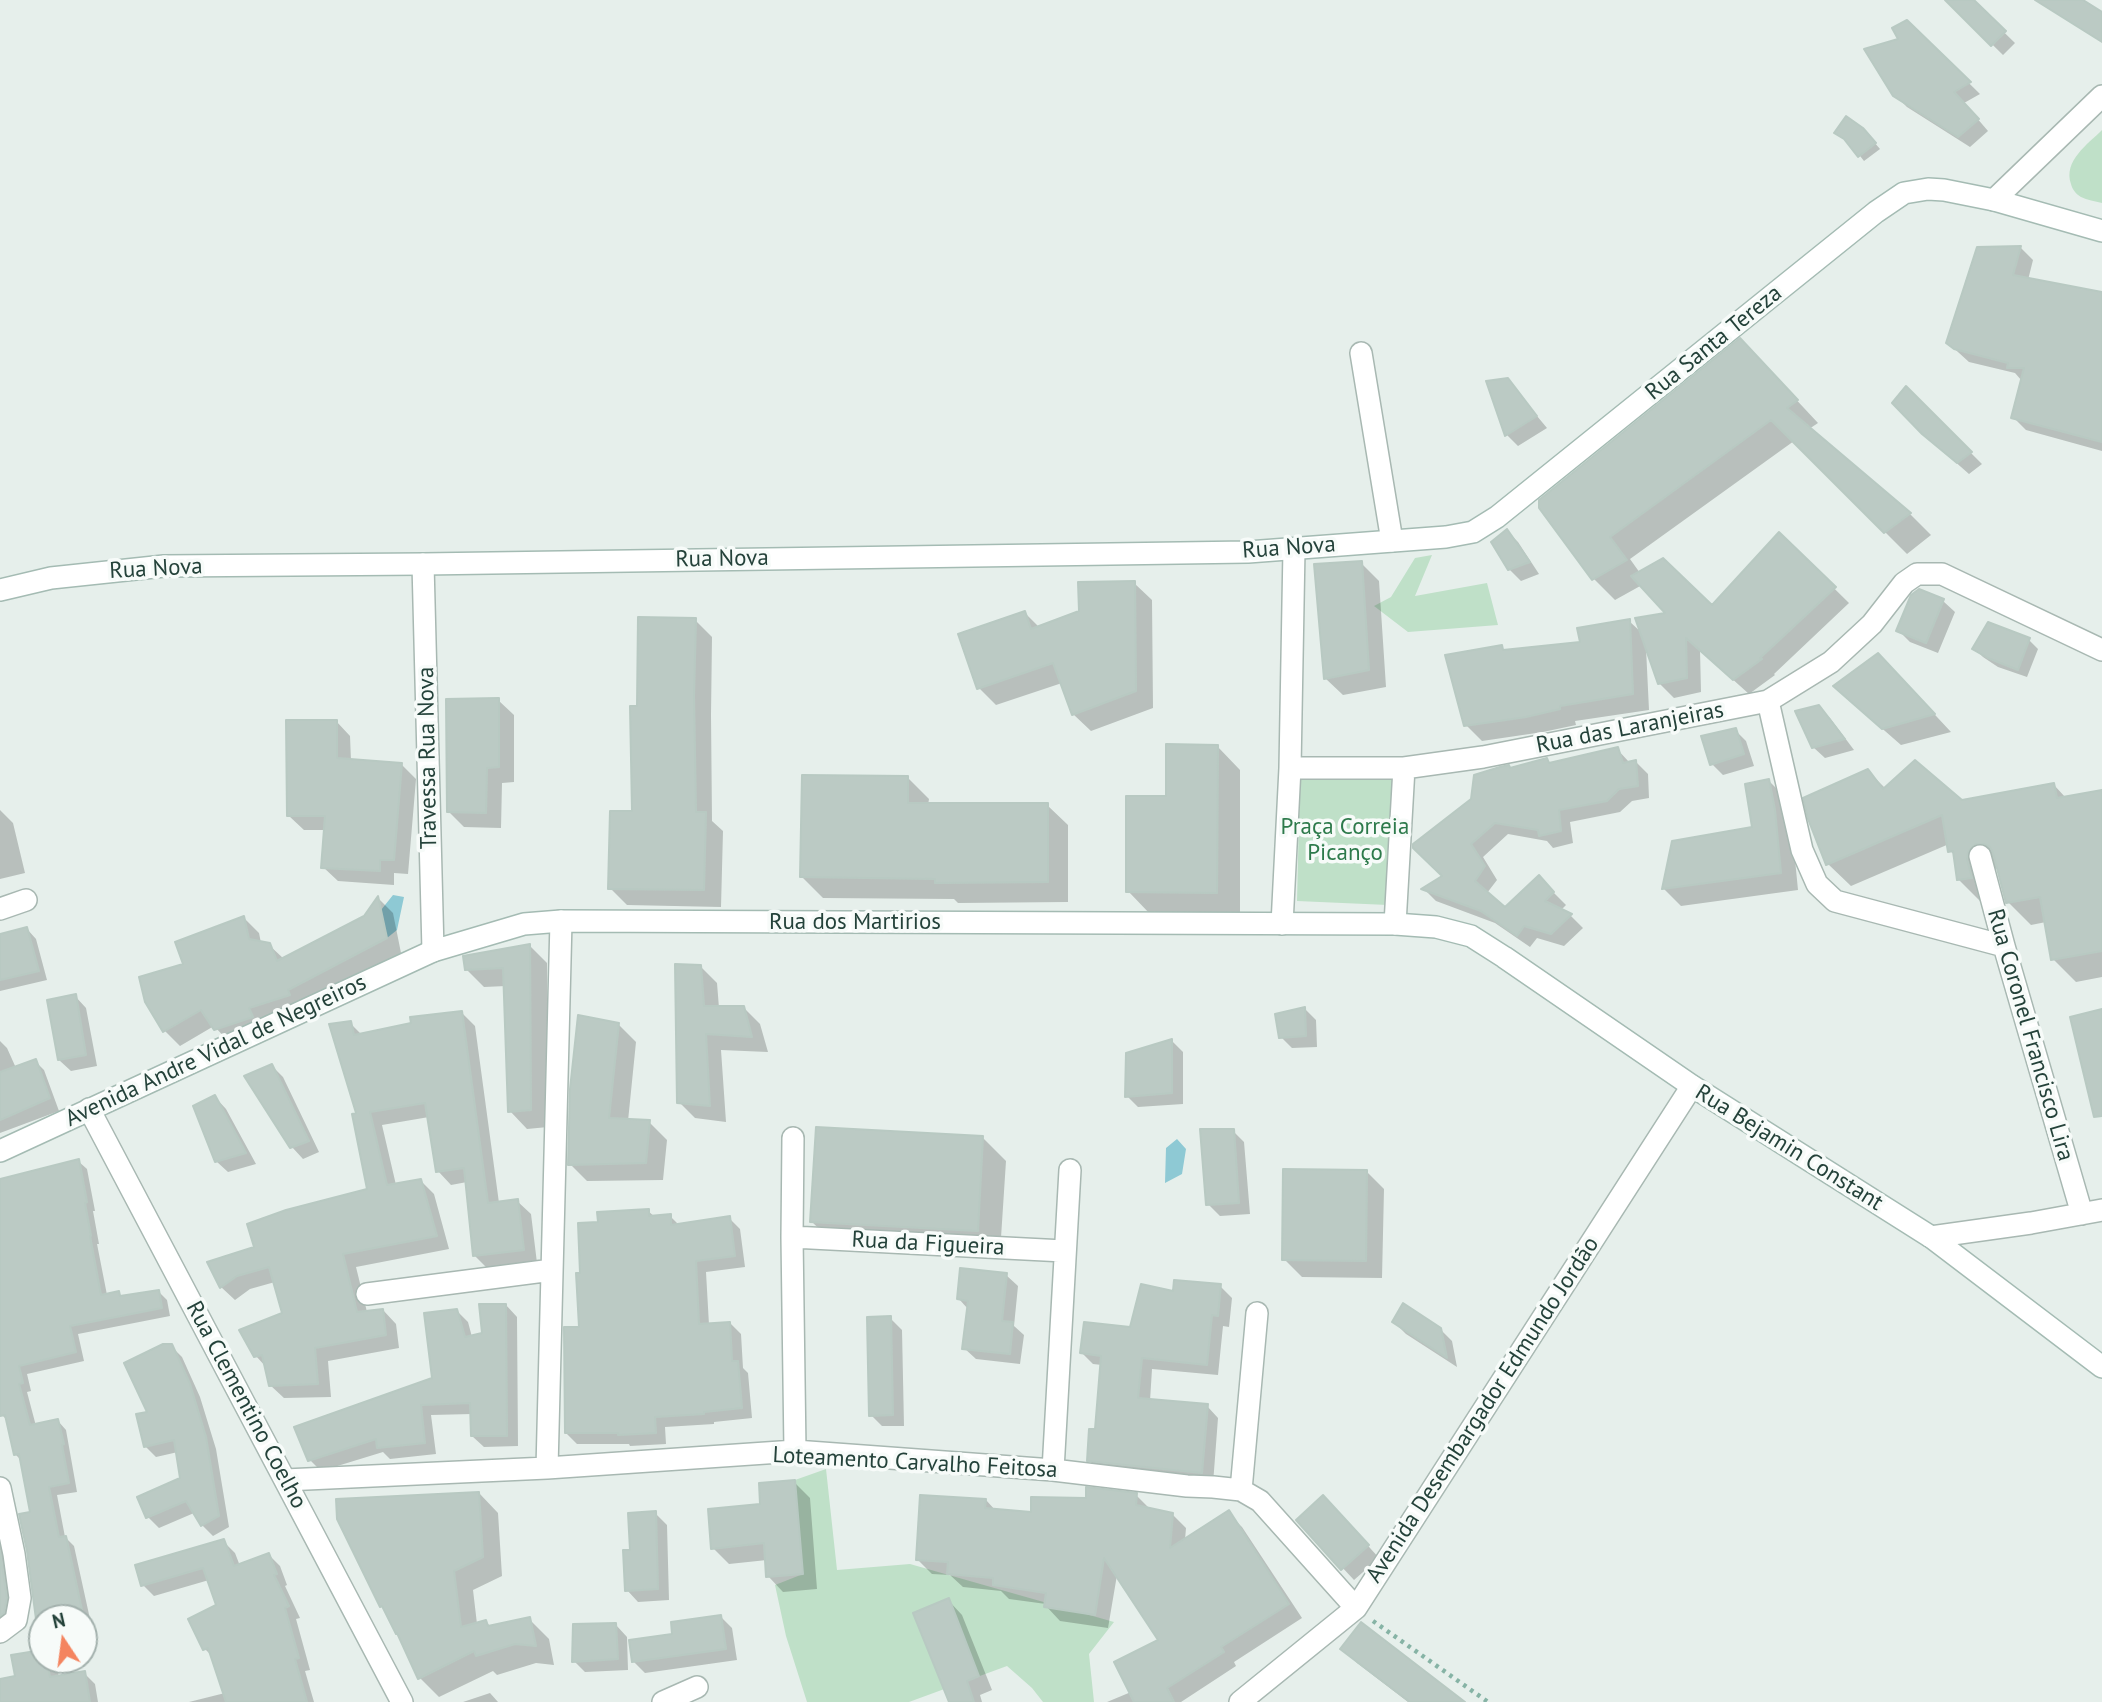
<!DOCTYPE html>
<meta charset="utf-8">
<style>
body{margin:0}
#map{position:relative;width:2102px;height:1702px;overflow:hidden;background:#e6efeb;font-family:"PT Sans",sans-serif}
canvas{display:block}
.north{position:absolute;left:28px;top:1604px;width:70px;height:70px;box-sizing:border-box;background:#f7fbf9;border:2px solid #a3b1ad;border-radius:50%;rotate:347deg;font-size:19px;font-weight:700;line-height:28px;text-align:center;color:#24423a}
.north::after{content:'';display:block;margin:auto;width:24px;height:32px;background:#f4845f;clip-path:polygon(50% 0,100% 100%,50% 72%,0 100%)}
</style>
<div id="map">
<canvas width="2102" height="1702"></canvas>
<div class="north">N</div>
</div>
<script>
const c = document.querySelector('canvas').getContext('2d');
c.lineJoin = 'round';
function fill(path, color) { c.fillStyle = color; c.fill(path, 'evenodd'); }
function trace(path, color, width, dash) { c.strokeStyle = color; c.lineWidth = width; c.lineCap = dash ? 'butt' : 'round'; c.setLineDash(dash || []); c.stroke(path); }
function write(font, color, halo, rows, align = 'center') {
  c.font = font + ' "PT Sans",sans-serif'; c.lineWidth = 7; c.setLineDash([]); c.textBaseline = 'middle'; c.strokeStyle = halo; c.fillStyle = color; for (const [text, x, y, turn = 0] of rows) {
    c.save(); c.translate(x, y); c.rotate((+turn || 0) * Math.PI / 180); c.textAlign = isNaN(turn) ? turn : align; if (halo) c.strokeText(text, 0, 0); c.fillText(text, 0, 0); c.restore();
  }
}
fill(new Path2D(`
 M2102 130V203C2095 201 2087 200 2081 197 2076 194 2072 189 2071 184 2063 161 2088 144 2102 130Z
 M1432 555 1415 596 1487 583 1498 625 1408 632 1374 606 1391 597 1415 558Z
 M1300 777 1395 779 1388 905 1297 901Z
 M826 1469 837 1570 910 1564 1114 1622 1089 1654 1094 1702H1043L1032 1688 1007 1666 909 1702H807L786 1636 775 1585 803 1574 795 1480Z`), '#bfe0c8');
fill(new Path2D(`
 M393 895 404 897 397 930 387 938 381 910Z
 M1177 1139 1186 1149 1182 1174 1165 1183 1166 1148Z`), '#8ec9d4');
fill(new Path2D(`
 M1947 0H1971L2015 43 2003 55Z
 M1907 22 1980 94 1964 103 1988 131 1970 147 1907 107 1895 95 1901 40Z
 M1836 133 1868 135 1880 149 1864 161 1849 142Z
 M2021 248 2033 260 2028 280 2102 294V451L2026 430 2013 417 2022 381 2015 373 1969 362 1948 343 1979 249Z
 M1761 362 1818 423 1809 429 1910 514 1931 535 1907 554 1794 441 1630 559 1640 573 1712 607 1779 534 1849 603 1774 674 1775 675 1749 694 1700 650 1701 692 1674 698 1659 683 1646 648 1649 710 1575 721 1576 725 1543 732 1482 741 1466 725 1501 647 1505 651 1582 643 1629 621 1643 634 1669 614 1642 585 1615 600 1593 578 1541 508Z
 M1507 380 1547 428 1518 446 1507 435Z
 M1906 389 1971 453 1982 464 1969 474 1936 445 1894 403Z
 M1507 531 1518 542 1539 574 1521 581 1509 569Z
 M1361 563 1379 581 1386 687 1343 695 1325 678Z
 M1134 583 1152 600 1153 708 1091 731 1073 714 1062 683 996 705 979 688 1025 613 1039 627 1081 612Z
 M1919 591 1943 601 1955 612 1938 653 1910 642 1898 630Z
 M695 620 712 637 711 715 712 821 723 831 721 907 627 905 610 888 633 813 638 708Z
 M1989 624 2029 640 2038 649 2027 677 1998 667 1983 657 1974 648Z
 M1896 673 1951 732 1901 745 1853 703Z
 M498 700 514 715V782L502 783 501 828 464 827 448 811Z
 M1818 707 1830 718 1854 750 1825 758 1813 747Z
 M336 721 350 736 351 761 402 765 416 779 408 874 394 873V885L338 881 323 867 326 830H304L289 816Z
 M1735 730 1746 741 1754 766 1723 775 1712 764Z
 M1217 746 1240 770V916L1151 915 1128 891 1168 797Z
 M1617 749 1629 762H1636L1648 774 1649 798 1632 801 1620 812 1570 822 1573 843 1553 848 1547 841 1508 834 1483 857 1497 880 1487 893 1505 909 1539 878 1566 905 1560 911 1571 916 1583 928 1564 946 1537 938 1530 947 1495 923 1436 901 1424 889 1445 877 1511 769 1547 760 1551 764Z
 M1868 771 1886 789 1961 802 2054 785 2066 798 2102 791V977L2076 982 2053 959 2046 922 2031 925 2008 902 1998 866 1990 875 1994 900 1981 902 1958 879 1956 856 1950 851 1949 844 1851 886 1828 864Z
 M908 778 929 799 928 805H1047L1068 825V902L958 903 954 899 823 898 802 877Z
 M1769 781 1786 798 1792 829 1798 890 1681 906 1664 889 1674 843 1754 828Z
 M0 810 13 823 25 873 0 879Z
 M378 898 393 913 401 953 231 1044 214 1026 180 1046 165 1031 147 1002 185 965 244 918 259 933 261 943 269 945 284 959 365 917Z
 M27 929 36 939 47 980 0 991V935Z
 M530 946 547 963 548 1127 527 1129 510 1111 506 986 484 987 467 970Z
 M701 967 717 983 719 1008 743 1007 760 1024 768 1052 721 1050 726 1122 695 1118 679 1102Z
 M75 996 86 1008 97 1066 71 1071 59 1060Z
 M1305 1009 1316 1020 1317 1047 1292 1048 1281 1037Z
 M462 1013 475 1026 499 1203 517 1201 531 1214 537 1263 488 1269 475 1256 467 1182 451 1185 438 1171 429 1117 382 1125 396 1185 421 1181 434 1194 449 1249 356 1267 367 1312 383 1310 396 1324 399 1348 328 1361 331 1397 284 1398 270 1385 266 1367 256 1356 285 1314 275 1282 250 1289 235 1300 221 1287 209 1263 256 1249 369 1190 359 1115 350 1023 362 1035Z
 M618 1024 636 1042 628 1121 649 1122 667 1140 663 1180 587 1181 570 1164Z
 M0 1041 7 1048 16 1068 35 1061 44 1070 59 1111 0 1133Z
 M1172 1041 1183 1052V1104L1138 1107 1127 1096Z
 M272 1066 283 1077 319 1152 303 1159 292 1147Z
 M215 1097 226 1109 256 1164 228 1172 216 1161Z
 M1233 1131 1244 1142 1250 1214 1220 1216 1208 1204Z
 M982 1137 1006 1161 1000 1253 836 1245 812 1222Z
 M78 1161 87 1169 95 1211H93L99 1244H97L107 1295 118 1293 123 1298 158 1291 167 1300 170 1316 78 1334 84 1361 27 1374 31 1391 27 1392 36 1426 58 1421 66 1430 77 1492 57 1495 65 1537 74 1546 90 1619 42 1618V1622L38 1618 32 1513 22 1461 16 1455 9 1422 2 1415 0 1409V1180Z
 M1366 1171 1384 1189 1382 1278 1302 1277 1284 1259Z
 M648 1211 655 1217 670 1216 679 1225 729 1218 740 1229 745 1267 706 1272 709 1325 730 1323 741 1334 743 1368 748 1373 752 1418 714 1422V1424L665 1427 666 1444 630 1446 629 1444H577L566 1433 581 1329 582 1274 600 1224Z
 M1006 1275 1018 1286 1014 1326 1024 1335 1020 1364 976 1359 964 1348 968 1309 959 1299Z
 M1220 1286 1232 1298 1229 1327 1223 1326 1218 1375 1152 1369 1150 1401 1207 1406 1218 1418 1213 1484 1101 1472 1089 1460 1096 1431 1102 1365 1093 1364 1082 1353 1132 1329 1174 1294Z
 M506 1305 517 1317 518 1446 484 1447 472 1436V1414L431 1415 436 1454 390 1459 383 1452 321 1471 310 1460 434 1379 457 1311 468 1322 472 1337 484 1335Z
 M890 1318 902 1330 904 1426H882L871 1415Z
 M1394 1322 1440 1329 1452 1341 1457 1367 1406 1334Z
 M171 1346 182 1357 200 1397 216 1449 229 1527 213 1536 202 1525 194 1513 159 1528 148 1517 182 1480 178 1452 156 1457 145 1446Z
 M794 1482 810 1498 817 1589 783 1592 768 1576 767 1560 729 1564 713 1548 762 1506Z
 M479 1493 498 1513 502 1576 473 1590 477 1624 486 1622 491 1627 529 1619 549 1639 554 1665 536 1663 497 1675 493 1671 439 1697 420 1678 386 1611 381 1606Z
 M1136 1495 1150 1509 1172 1514 1186 1528 1185 1540 1228 1513 1242 1527 1302 1618 1234 1662 1236 1666 1181 1702H1107L1131 1692 1160 1641 1117 1575 1108 1628 1060 1621 1046 1606V1604L1009 1599 1001 1591 963 1587 950 1575 932 1574 918 1560 986 1500 996 1511 1033 1514 1087 1500Z
 M1335 1509 1379 1558 1354 1580 1298 1520Z
 M655 1513 667 1525 669 1600 638 1602 627 1590 631 1551Z
 M0 1529 15 1608 0 1633Z
 M223 1541 235 1553 240 1566 269 1555 280 1566 287 1585 285 1586 300 1618 296 1619 310 1670 305 1671 314 1702H189L225 1693 212 1656 205 1649 219 1606 209 1580 154 1596 143 1585Z
 M948 1600 962 1615 992 1690 980 1695 982 1702H950Z
 M721 1617 732 1628 737 1660 645 1673 633 1661 674 1636Z
 M616 1625 627 1637 628 1670 585 1672 574 1661Z
 M1343 1649 1463 1702H1408L1357 1663Z
 M42 1652V1660H53L56 1663 59 1677 84 1673 95 1684 98 1702H0V1681L17 1677Z
 M490 1693 498 1702H463Z`), '#0003');
const building = new Path2D(`
 M1945 0H1974L2006 31 1991 46Z
 M2035 0H2083L2102 12V42Z
 M1907 20 1971 82 1954 92 1979 119 1958 137 1893 96 1864 49 1898 39 1892 28Z
 M1846 116 1863 128 1876 143 1858 157 1844 139 1834 133Z
 M2021 246 2013 275 2102 292V442L2011 418 2024 368H2007L2008 363 1954 349 1946 343 1977 247Z
 M1740 338 1798 400 1787 408 1911 513 1884 533 1771 420 1610 537 1627 560 1592 580 1539 508V500Z
 M1508 378 1537 416 1505 436 1486 381Z
 M1906 386 1972 452 1957 463 1922 434 1892 403Z
 M1507 529 1530 562 1508 570 1491 542Z
 M1779 532 1836 587 1760 658 1762 659 1733 680 1686 638 1687 678 1658 684 1635 618 1665 613 1631 576 1663 558 1712 605Z
 M1362 561 1369 670 1324 679 1314 564Z
 M1135 581 1136 691 1072 715 1053 663 977 689 958 634 1025 611 1031 629 1079 611 1078 582Z
 M1919 589 1944 599 1926 643 1896 631 1911 595Z
 M638 617 696 618 694 696 696 812H706L704 890 608 889 610 811H632L630 706H637Z
 M1630 619 1633 694 1560 706V709L1526 717 1464 726 1445 655 1502 645 1503 650 1580 642 1577 628Z
 M1988 622 2030 638 2018 670 1988 658 1972 649Z
 M1878 653 1935 714 1882 729 1833 686Z
 M499 698V767L487 768 486 813 447 812 446 699Z
 M1819 705 1845 739 1812 748 1795 711Z
 M286 720H337V758L402 763 394 860H380V871L321 868 325 816H287Z
 M1736 728 1744 754 1710 765 1701 736Z
 M1166 744 1218 745 1217 893 1126 892V796H1166Z
 M1618 747 1623 763 1636 760 1638 786 1619 789 1607 801 1559 810 1561 831 1539 836 1538 830 1495 823 1471 844 1485 866 1475 881 1505 907 1539 875 1554 892 1545 901 1572 914 1551 934 1524 926 1517 936 1481 911 1421 889 1442 876 1413 848V844L1471 799 1474 775 1500 767 1509 765 1510 768 1547 758 1549 763Z
 M1915 760 1962 800 2054 783 2057 798 2102 790V951L2051 960 2040 897 2006 903 1993 853 1990 847 1984 844H1976L1968 852 1967 859 1972 878 1957 880 1953 851 1948 852 1942 815 1826 865 1808 819 1803 798 1868 769 1883 789Z
 M802 775 908 776V803H1048V882L935 883V879L800 877Z
 M1769 779 1775 810 1781 873 1662 889 1672 841 1752 827 1745 784Z
 M378 896 387 938 288 990 290 995 249 1008 253 1017 214 1030 201 1010 163 1032 145 1002 139 977 183 964 175 942 244 916 249 939 270 943 277 961 364 916Z
 M27 927 39 971 0 980V934Z
 M530 944 531 1110 508 1112 503 968 465 970 463 956Z
 M675 964 701 965 704 1006H744L752 1037 706 1034 710 1106 677 1103Z
 M76 994 86 1055 58 1060 47 1000Z
 M1305 1007 1306 1036 1279 1038 1275 1014Z
 M2102 1009V1116L2094 1117 2070 1017Z
 M462 1011 488 1203 518 1199 524 1250 473 1256 464 1168 436 1172 425 1103 370 1112 387 1185 421 1179 437 1236 343 1254 357 1312 383 1309 386 1335 315 1348 318 1384 269 1386 262 1355 254 1357 239 1330 282 1313 269 1267 237 1276 220 1288 207 1262 254 1247 247 1224 286 1210 367 1189 352 1114 356 1113 329 1024 351 1021 354 1035 411 1023 410 1017Z
 M578 1015 619 1023 609 1118 650 1120 646 1163 568 1165 570 1089Z
 M1172 1039V1093L1125 1097 1126 1053Z
 M36 1059 50 1098 0 1120V1072Z
 M272 1064 309 1141 290 1148 244 1076Z
 M215 1095 246 1153 215 1162 193 1106Z
 M816 1127 983 1136 978 1231 810 1222Z
 M1200 1129H1234L1239 1203 1206 1205Z
 M79 1159 87 1202 85 1203 91 1236H90L101 1295 119 1291 120 1296 159 1290 162 1308 70 1326 76 1352 19 1366 23 1383 19 1384 30 1425 58 1419 64 1444 62 1445 69 1483 49 1487 59 1537 66 1536 82 1610 36 1619 27 1551 19 1514 30 1512 19 1454 14 1455 5 1415 0 1416V1179Z
 M1283 1169 1367 1170 1366 1261 1282 1260Z
 M649 1209V1216L671 1214V1225L730 1216 735 1256 696 1261 699 1324 730 1322 732 1361H738L742 1408 704 1412V1414L655 1417 656 1433 618 1435V1433H565L564 1327H579L576 1273H580L578 1223 598 1222 597 1212Z
 M960 1268 1007 1273 1002 1321 1013 1322 1010 1354 962 1349 968 1301 957 1299Z
 M1174 1280 1221 1284 1218 1316 1212 1315 1207 1365 1142 1358 1138 1398 1208 1404 1202 1473 1087 1461 1089 1429H1095L1101 1356 1080 1353 1084 1322 1130 1327 1141 1284 1173 1291Z
 M1403 1303 1441 1328 1447 1358 1392 1322Z
 M479 1304H506L507 1436H471L470 1403 421 1405 425 1443 377 1448 376 1439 308 1461 294 1427 432 1378 424 1313 457 1309 465 1337 482 1333Z
 M891 1316 893 1415 869 1416 867 1317Z
 M163 1344H172L190 1384 206 1437 219 1516 201 1526 186 1501 146 1518 137 1497 180 1478 174 1440 144 1447 136 1414 147 1412 124 1363Z
 M795 1480 803 1574 766 1577 764 1543 711 1549 708 1509 760 1504 759 1483Z
 M1086 1487 1137 1493 1136 1505 1173 1513 1170 1548 1229 1510 1289 1604 1221 1647 1224 1652 1167 1688 1174 1702H1134L1114 1662 1158 1640 1104 1558 1095 1615 1044 1607 1046 1593 993 1585V1578L947 1574 948 1562 916 1560 920 1495 986 1499 985 1508 1031 1512V1497L1086 1498Z
 M479 1492 483 1557 454 1571 461 1627 486 1620 488 1626 530 1617 536 1646 515 1644 476 1656 474 1651 418 1679 397 1633 396 1634 382 1606 380 1607 337 1519 336 1499Z
 M1323 1495 1369 1545 1341 1570 1296 1520Z
 M656 1511 658 1589 625 1591 623 1550H630L628 1513Z
 M224 1539 234 1566 269 1553 277 1574 274 1575 289 1606 285 1608 299 1658 295 1659 307 1702H226L208 1648 203 1650 188 1619 216 1605 203 1568 141 1586 135 1565Z
 M0 1551 7 1598 4 1613 0 1616Z
 M949 1598 979 1676 967 1681 974 1702H949L913 1613Z
 M721 1615 726 1649 632 1662 629 1640 672 1634 671 1622Z
 M1361 1622 1465 1702H1410L1340 1649Z
 M616 1623 618 1659 572 1662 573 1624Z
 M42 1650V1660H47L50 1677 85 1671 90 1702H0V1679L15 1676 11 1655Z`);
fill(building, '#bbcac4');
trace(building, '#b8c9c2', 2);
const street = new Path2D(`
 M1994 200 2102 96
 M1361 353 1392 541
 M423 564 433 951
 M1768 701 1802 850 1817 884 1835 901 2004 946
 M1290 768H1404L1483 757 1768 701 1831 662 1872 624 1904 583 1917 574H1942L2102 650
 M1980 856 2004 946 2082 1214
 M0 909 26 900
 M1282 924 1290 768 1294 549
 M1395 924 1404 768
 M89 1109 402 1702
 M793 1138 792 1237 795 1451
 M792 1237 1064 1251
 M1931 1237 2031 1223 2102 1210
 M367 1294 552 1270
 M547 1468 561 921
 M1053 1470 1070 1170
 M285 1480 547 1468 795 1451 1053 1470 1187 1486 1213 1487 1241 1490 1260 1501 1356 1608
 M0 1488 14 1554 20 1598 16 1620 0 1632
 M1241 1490 1257 1313
 M663 1702 697 1687
 M1240 1702 1356 1608 1692 1086`);
const secondary = new Path2D(`
 M0 590 51 578 164 566 423 564 1248 552 1446 537 1473 532 1497 517 1876 212 1904 193 1928 189 1944 190 1994 200 2102 231
 M0 1151 433 951 524 924 561 921 1395 924 1436 927 1471 936 1504 957 1692 1086 1931 1237 2102 1367`);
trace(street, '#a8b8b2', 24);
trace(secondary, '#a4bbb3', 24);
trace(new Path2D(`
 M1373 1621 1488 1702`), '#86b3a5', 4.5, [3.5, 5]);
trace(street, '#fff', 21);
trace(secondary, '#fff', 21);
write('23px', '#24423a', '#f7fbf9', [
 ["Rua Santa Tereza",1714,343,-39],
 ["Rua Nova",1289,548,-4],
 ["Rua Nova",722,559,-1],
 ["Rua Nova",156,569,-3],
 ["Rua das Laranjeiras",1630,728,-11],
 ["Travessa Rua Nova",428,758,-91],
 ["Rua dos Martirios",855,922],
 ["Rua Coronel Francisco Lira",2030,1035,74],
 ["Avenida Andre Vidal de Negreiros",216,1051,-25],
 ["Rua Bejamin Constant",1789,1148,32],
 ["Rua da Figueira",928,1244,3],
 ["Rua Clementino Coelho",246,1405,62],
 ["Avenida Desembargador Edmundo Jordão",1483,1410,-57],
 ["Loteamento Carvalho Feitosa",915,1463,3]
]);
write('23px', '#2d7a4b', '#f7fbf9', [
 ["Praça Correia",1345,827],
 ["Picanço",1345,853]
]);
</script>
